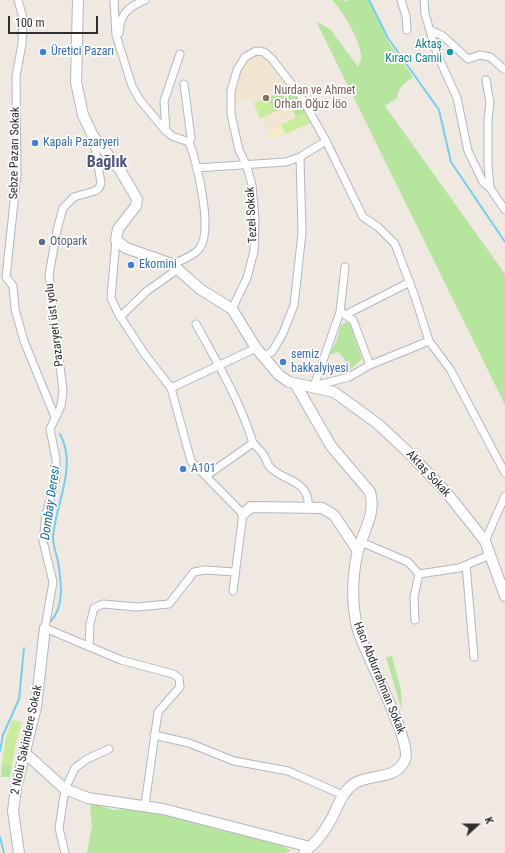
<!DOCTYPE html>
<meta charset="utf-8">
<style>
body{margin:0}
#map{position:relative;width:505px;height:853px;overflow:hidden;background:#efe9e1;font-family:"Roboto Condensed",sans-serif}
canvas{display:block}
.north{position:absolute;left:457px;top:805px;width:40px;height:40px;-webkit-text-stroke:3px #fff;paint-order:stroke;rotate:69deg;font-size:11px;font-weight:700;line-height:16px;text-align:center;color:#2e2e2e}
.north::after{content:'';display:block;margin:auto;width:14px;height:18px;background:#2e2e2e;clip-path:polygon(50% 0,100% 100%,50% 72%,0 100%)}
.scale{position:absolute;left:8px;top:16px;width:90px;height:18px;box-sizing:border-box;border:2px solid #2e2e2e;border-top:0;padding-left:5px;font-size:12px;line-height:14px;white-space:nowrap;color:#2e2e2e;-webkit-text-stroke:3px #fff;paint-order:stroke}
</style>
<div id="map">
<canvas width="505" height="853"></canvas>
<div class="north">K</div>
<div class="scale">100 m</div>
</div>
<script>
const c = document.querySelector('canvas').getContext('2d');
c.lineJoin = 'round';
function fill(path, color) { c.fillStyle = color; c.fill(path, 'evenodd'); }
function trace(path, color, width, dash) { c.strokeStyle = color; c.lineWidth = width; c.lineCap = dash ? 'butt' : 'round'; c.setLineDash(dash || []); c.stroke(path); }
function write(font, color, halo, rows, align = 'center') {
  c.font = font + ' "Roboto Condensed",sans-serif'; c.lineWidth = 3.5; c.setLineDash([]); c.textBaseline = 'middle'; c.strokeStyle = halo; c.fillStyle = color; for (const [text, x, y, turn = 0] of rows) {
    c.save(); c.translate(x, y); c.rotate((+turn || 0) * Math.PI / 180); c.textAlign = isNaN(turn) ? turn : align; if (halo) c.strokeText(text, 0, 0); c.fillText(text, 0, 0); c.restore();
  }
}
fill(new Path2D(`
 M257 55 264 57 275 68 296 96 311 122 286 134 269 138 253 100 247 99 236 103 235 89 240 74 247 61Z`), '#f0e6d1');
fill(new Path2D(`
 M332 0H344L346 2 348 0H368L389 43 413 77C405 83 398 87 397 98L385 106 505 274V405L316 21 331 30 358 67C359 64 362 59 361 55 359 38 343 12 332 0Z
 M290 88 305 113 296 117 290 104 274 112 268 98Z
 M349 321 362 359 349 371 344 358 338 352 329 355 336 342 341 325Z
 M392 656 401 691 402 711 386 657Z
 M2 763 12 765 10 777H1Z
 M91 803 113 810 133 809 164 814 280 844 291 851 284 853H87L92 826 90 809Z`), '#b6e59e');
fill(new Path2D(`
 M281 125 286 134 269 138 267 133Z`), '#f3ecc5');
fill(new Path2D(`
 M268 98 274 112 260 119 254 103Z
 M305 113 310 123 286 134 281 125Z
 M12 720 22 722 16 742 12 765 2 763 5 741Z`), '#c9ec9a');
trace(new Path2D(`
 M369 0 388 38 439 110 451 162 505 242
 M51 621C65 606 61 580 58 562 57 555 53 546 53 538 55 504 78 467 60 434
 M0 751 3 735 19 699 24 648
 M0 837 4 853`), '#75cff0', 2);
const street = new Path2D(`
 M18 0 23 18 22 44 16 76 17 174 6 277 13 286 15 309 24 341 55 417
 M114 0 116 35 132 86 140 100 164 129 172 136 189 142C197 163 214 232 199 249 192 257 182 260 172 264
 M401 0 406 16 407 30
 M424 0 425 14 437 54 457 98 468 151 483 182 490 188 505 210
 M430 30 443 36 468 59 480 55 490 57 505 70
 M119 33C120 14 128 7 145 0
 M486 80 490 103 488 119V166L490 188
 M184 84 191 138 189 142
 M166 131 164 101 180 54
 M93 137 101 183 99 188 95 191 74 197 63 208 57 230 49 275 63 391 61 406 50 429 56 459V478L46 515 43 541 53 582 45 628 121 660 173 674 179 678 180 687 158 712 145 805
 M196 168 286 162 300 157 326 141
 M116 240 111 298 118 313 144 353 171 388 191 461 243 514 233 591
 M232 309 247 278 254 251 255 220 252 185 246 164 239 150 231 114V91L237 70 245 57 256 51 264 52 272 59 300 95 326 141 363 217 378 227 395 244 415 297 429 341 450 369 505 473
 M342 313 353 320 370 365
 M345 315 410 282
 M120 317 147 291 178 269
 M196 324C217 362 240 401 253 443L206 476
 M263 356 272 352 283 333 294 305 302 233 300 157
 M314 386 340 312 345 267
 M314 386 349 377 370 365 429 341
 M171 388 256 348
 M253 443C257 447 262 452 265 457 267 461 267 465 271 468 283 481 311 480 308 508
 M485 541 505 496
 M361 542 408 562 419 574 414 597 415 620
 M466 565 474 657
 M419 574 459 568 490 555
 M89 646 90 624 94 608 103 604 137 607 169 604 194 572 205 570 235 572
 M154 735 189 743 234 761 288 771 343 795
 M65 853 59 828 65 789 75 768 87 759 109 749`);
const secondary = new Path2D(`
 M78 0 76 82 83 115 93 136 120 170 137 199 136 206 118 229 116 240 126 248 172 264 200 289 232 309 256 348 279 375 289 382 334 392 378 424 410 454 447 493 485 541 505 596
 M296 385 331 446 370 492C377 515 361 534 357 555 352 579 352 604 357 627 364 653 413 742 405 760 395 781 372 773 355 783 340 793 338 809 329 823 323 834 313 845 304 853
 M243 514 251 507 322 508 334 515 358 551
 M25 753 65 789 88 798 163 809 310 847
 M19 853 13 811 16 788 36 707 45 628`);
trace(street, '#b4b7c1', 9);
trace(secondary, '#b4b7c1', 12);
trace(street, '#fff', 7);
trace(secondary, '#fff', 10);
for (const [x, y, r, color] of [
 [43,52,4,"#3f7fe0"],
 [450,52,4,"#0f9aa8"],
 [266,98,4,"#8d6e63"],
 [35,143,4,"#3f7fe0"],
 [42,242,4,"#5c6f8a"],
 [131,265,4,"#3f7fe0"],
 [283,362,4,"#3f7fe0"],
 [183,469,4,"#3f7fe0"]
]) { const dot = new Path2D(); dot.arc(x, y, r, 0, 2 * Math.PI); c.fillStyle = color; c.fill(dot); trace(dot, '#fff', 1.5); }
write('12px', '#0d838f', '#fff', [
 ["Aktaş",442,45],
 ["Kıracı Camii",442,59]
], 'right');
write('12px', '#366cbe', '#fff', [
 ["Üretici Pazarı",51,52],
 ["Kapalı Pazaryeri",43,143],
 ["Ekomini",139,265],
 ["semiz",291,355],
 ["bakkalyiyesi",291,369],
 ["A101",191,469]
], 'left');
write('12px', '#785e54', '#fff', [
 ["Nurdan ve Ahmet",274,91],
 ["Orhan Oğuz İöo",274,105]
], 'left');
write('12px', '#2e2e2e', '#fff', [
 ["Sebze Pazarı Sokak",15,153,-89],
 ["Tezel Sokak",252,215,-93],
 ["Pazaryeri üst yolu",55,325,-97],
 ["Aktaş Sokak",428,474,47],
 ["Hacı Abdurrahman Sokak",379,678,68],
 ["2 Nolu Sakindere Sokak",27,740,-78]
]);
write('12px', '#4e5e75', '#fff', [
 ["Otopark",50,242]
], 'left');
write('italic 13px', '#0d6fa3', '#fff', [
 ["Dombay Deresi",51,503,-82]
]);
write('bold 16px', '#4d5680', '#fff', [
 ["Bağlık",107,163]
]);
</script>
